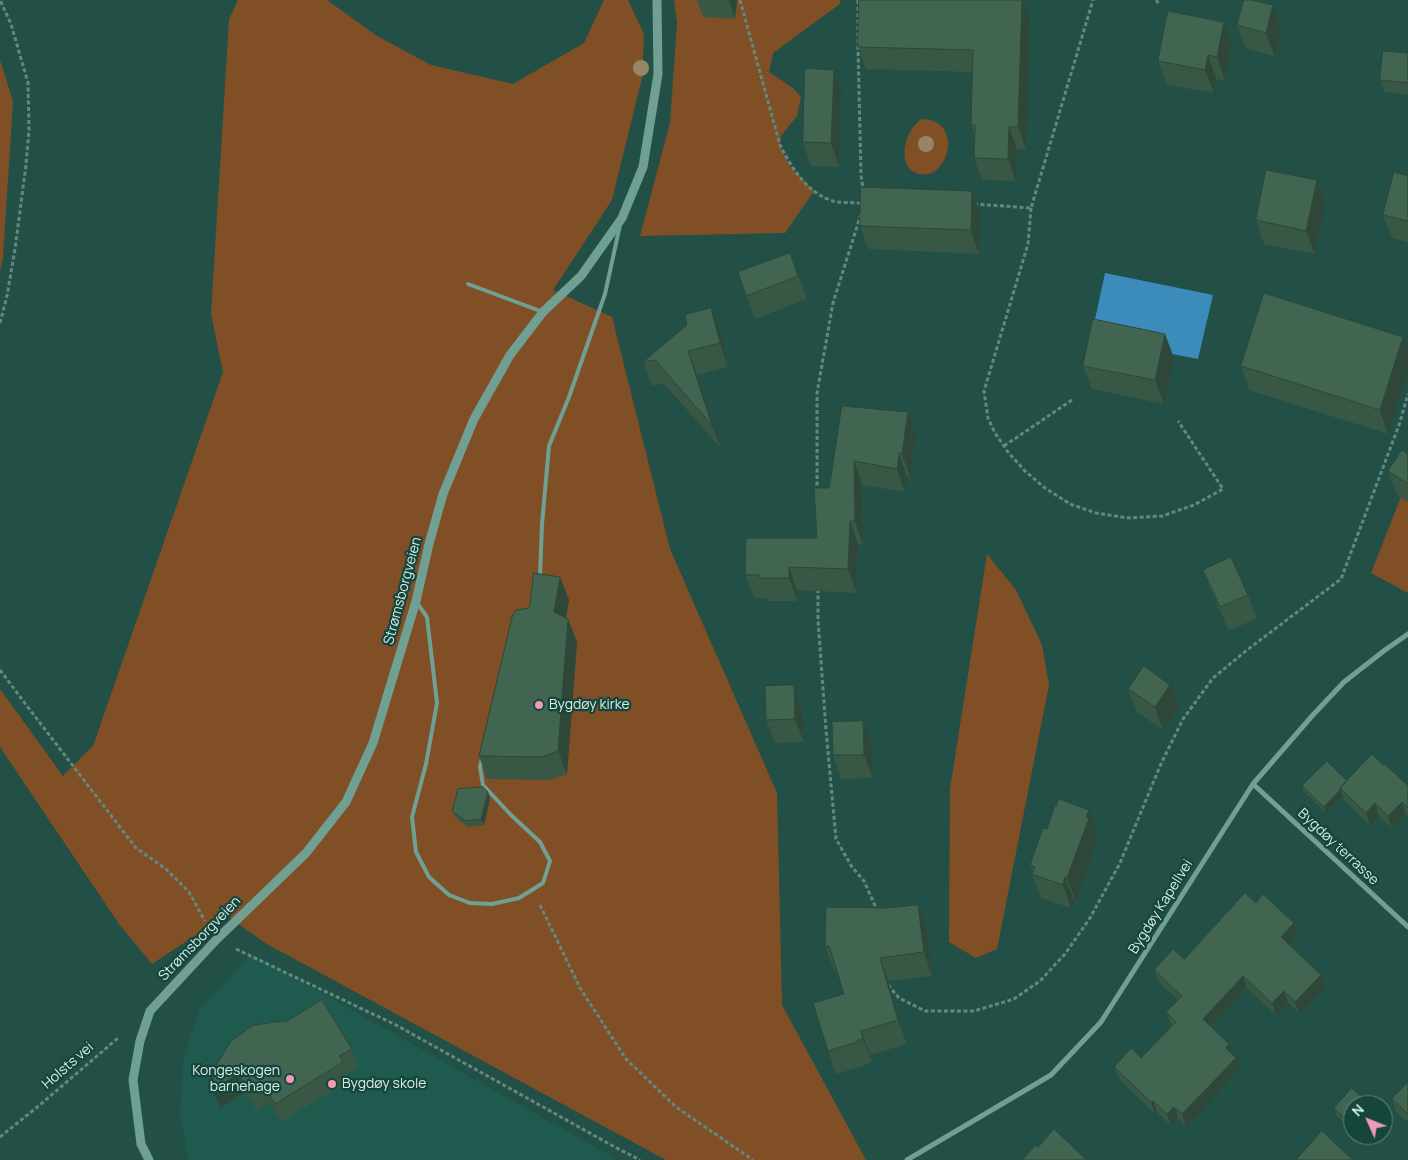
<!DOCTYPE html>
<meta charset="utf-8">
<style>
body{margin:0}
#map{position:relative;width:1408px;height:1160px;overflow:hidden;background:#225047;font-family:Manrope,sans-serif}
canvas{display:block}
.north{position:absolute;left:1343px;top:1095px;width:50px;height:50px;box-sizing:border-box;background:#16453c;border:1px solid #628880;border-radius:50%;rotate:314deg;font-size:14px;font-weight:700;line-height:20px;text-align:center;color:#d5ede7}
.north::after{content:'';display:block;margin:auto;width:18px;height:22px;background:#f09ab7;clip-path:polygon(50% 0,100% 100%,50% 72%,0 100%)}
</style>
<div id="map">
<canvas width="1408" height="1160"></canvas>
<div class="north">N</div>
</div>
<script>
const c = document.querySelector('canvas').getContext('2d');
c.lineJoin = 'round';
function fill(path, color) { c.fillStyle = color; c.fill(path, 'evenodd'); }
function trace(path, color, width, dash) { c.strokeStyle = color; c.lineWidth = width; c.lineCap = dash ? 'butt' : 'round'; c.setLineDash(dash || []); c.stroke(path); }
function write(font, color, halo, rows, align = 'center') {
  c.font = font + ' Manrope,sans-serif'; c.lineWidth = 4.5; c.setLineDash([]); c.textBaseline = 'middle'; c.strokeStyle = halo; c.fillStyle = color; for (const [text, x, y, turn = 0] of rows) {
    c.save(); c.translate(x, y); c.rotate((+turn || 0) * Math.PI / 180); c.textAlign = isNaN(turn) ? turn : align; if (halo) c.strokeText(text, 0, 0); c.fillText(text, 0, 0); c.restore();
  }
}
fill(new Path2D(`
 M252 954 618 1160H188L180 1113 184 1054 199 1010Z`), '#1f5a4e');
fill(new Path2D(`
 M238 0H327L377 36 431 65 513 84 584 43 604 0H628L644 34 642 78 612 200 553 290 612 317 670 549 777 793 782 1005 866 1160H666L265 943 226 915 152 964 119 924 0 747V689L63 776 93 746 223 372 211 314 229 19Z
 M674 0H840V4L773 53 769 72 793 88 801 97 797 116 781 136 780 146 790 166 814 191 785 233 640 236 670 123 677 23Z
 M0 60 13 101 3 257 0 271Z
 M922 119C966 120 948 185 916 173 898 166 904 138 914 126 916 123 919 121 922 119Z
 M1408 479V593L1371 573Z
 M987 554 1016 590 1042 645 1049 685 997 949 976 958 949 942 950 789Z`), '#814f26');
fill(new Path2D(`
 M1105 273 1213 295 1198 359 1091 338Z`), '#3c8cbb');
trace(new Path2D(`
 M740 0 780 145C792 169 809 196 837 202 846 203 857 202 864 204
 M858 0V49L861 175 863 189
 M1156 0 1160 5
 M974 204 1031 208 1093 0
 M1031 208 1028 244 984 391 988 418 995 433 1008 452 1025 471 1045 488 1070 504 1096 513 1128 518 1162 516 1194 505 1223 489 1178 421
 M0 323 7 296 15 249 26 165 29 130 28 83 11 24 0 0
 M1004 446 1072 400
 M817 492V393L833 303 861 214
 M818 589V620L826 730 836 839 852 867 864 881 877 910
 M0 670 27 706 136 848 166 869 189 892 205 921
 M540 905 580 988 626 1059 676 1107 753 1160
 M236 949 396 1025 613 1146 640 1160
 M888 985 899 998 925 1011H974L1014 999 1040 981 1065 954 1090 918 1120 863 1160 766 1183 719 1213 678 1247 650 1341 579 1399 425 1408 394
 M0 1137 41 1104 118 1038`), '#628880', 3, [4, 2.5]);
trace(new Path2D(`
 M468 284 543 312
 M540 576 542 524 549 446 569 397 605 294 620 225
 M417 603 427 617 437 703 426 764 412 817 416 852 429 877 449 895 470 903 492 904 519 898 543 883 550 861 540 842 510 814 483 785 480 767 482 759`), '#709f93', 4);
trace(new Path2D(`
 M1253 784 1408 927
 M907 1160 1051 1075 1101 1022 1253 784 1312 716 1344 682 1385 650 1408 634`), '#709f93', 5);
trace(new Path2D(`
 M149 1160 141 1144 133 1080 140 1041 150 1011 216 940 306 853 346 802 373 743 416 601 429 544 443 494 474 419 510 355 543 312 581 276 622 218 643 167 658 74 657 0`), '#709f93', 9);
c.fillStyle = '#988564';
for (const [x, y] of [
 [641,68],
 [926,144]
]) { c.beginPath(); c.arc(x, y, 8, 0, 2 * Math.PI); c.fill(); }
fill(new Path2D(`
 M697 0H737L735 19 703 17Z
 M1030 19 1026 149H1017L1016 181 982 180 974 158 975 137 971 125 973 72 866 69 858 47Z
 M1237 25 1281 29 1275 56 1246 49Z
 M1232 45 1225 81 1216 79 1214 93 1167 85 1158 61Z
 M1408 53V95L1385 92 1380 80Z
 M842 93 839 167 811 166 803 142Z
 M1408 176V242L1392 238 1383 215Z
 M1317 180 1325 204 1315 254 1264 244 1256 220Z
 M981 214 979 254 868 249 860 226Z
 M790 253 807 299 755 319 738 272Z
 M711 308 720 331 728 367 697 375 721 448 663 383 652 386 643 362Z
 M1408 351V371L1388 434 1249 390 1241 366Z
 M1174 358 1164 404 1092 389 1083 366Z
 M842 406 908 412 916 435 910 477H907L905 492 862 485 863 544H858L857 593 797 590V601H768L767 598H754L745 575 817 538 829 488Z
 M1408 454V502L1397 495 1388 471Z
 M1203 570 1248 595 1257 618 1229 631 1212 593Z
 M560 577 569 600 566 618 577 642 567 774 550 780 487 779 479 756 529 608Z
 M794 685 802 709 804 742 775 743 766 720Z
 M1170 685 1179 708 1163 730 1137 712 1128 689Z
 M872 745 873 778 841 779 833 755Z
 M1383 765 1408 786V816L1406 815 1392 829 1379 816 1370 826 1344 800 1343 796 1326 813 1304 792 1302 786 1347 781Z
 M490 798 484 825 468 827 455 817 452 811Z
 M1047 829 1097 833 1096 837 1097 841 1076 902 1074 901 1071 908 1041 898 1032 874 1033 873 1030 865Z
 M1256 903 1294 923 1298 935 1289 945 1321 975 1325 987 1299 1013 1288 1003 1276 1015 1247 988 1211 1027 1236 1058 1240 1070 1186 1126 1178 1118 1171 1126 1157 1112 1155 1114 1118 1078 1114 1067 1141 1058 1172 1025 1171 1024 1166 1012 1178 1000 1158 982 1154 970 1184 959Z
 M918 905 927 929 932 976 888 981 907 1044 870 1055 872 1062 866 1064V1065L836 1074 828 1051 844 994 836 970H834L825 946 888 908Z
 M352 1049 358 1067 347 1074 350 1081 281 1122 270 1103 257 1111 245 1092 220 1108 213 1071Z
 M1408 1082V1122L1396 1112 1392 1099Z
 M1353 1105V1131L1336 1115 1334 1108Z`), '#385745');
fill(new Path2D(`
 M729 0H737L735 19Z
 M1022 0H1023L1030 19 1026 149 1018 127Z
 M1273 5 1281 29 1275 56 1266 33Z
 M1224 22 1232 45 1225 81 1217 57Z
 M1208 55 1216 79 1214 93 1205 70Z
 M834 70 842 93 839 167 831 143Z
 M1009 127 1017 149 1016 181 1008 159Z
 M1317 180 1325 204 1315 254 1306 231Z
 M972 191 981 214 979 254 971 230Z
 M711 308 720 331 728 367 720 343Z
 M1165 334 1174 358 1164 404 1155 380Z
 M1403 337 1408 351V371L1388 434 1380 410Z
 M688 351 697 375 721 448 712 425Z
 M908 412 916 435 910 477 902 454Z
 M899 453 907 477 905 492 897 469Z
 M854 461 862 485 863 544 855 521Z
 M850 521 858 544 857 593 848 569Z
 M789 567 797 590V601L789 578Z
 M560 577 569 600 563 636 554 612Z
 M568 619 577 642 567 774 558 751Z
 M794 685 802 709 804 742 795 719Z
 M1170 685 1179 708 1163 730 1155 707Z
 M863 721 872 745 873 778 864 755Z
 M1340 790 1343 796 1326 813 1324 807Z
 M488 792 490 798 484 825 481 819Z
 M1402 802 1406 815 1392 829 1388 816Z
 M1375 803 1379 816 1370 826 1366 813Z
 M1089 810 1097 833 1096 837 1097 841 1076 902 1067 878Z
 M1065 877 1074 901 1071 908 1063 885Z
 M918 905 927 929 932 976 924 952Z
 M1294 923 1298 935 1285 949 1281 937Z
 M880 958 888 981 907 1044 898 1020Z
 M1321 975 1325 987 1299 1013 1295 1002Z
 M1243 976 1247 988 1207 1031 1203 1019Z
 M1284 991 1288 1003 1276 1015 1272 1003Z
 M861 1031 870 1055 872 1062 863 1039Z
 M1229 1044 1233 1056 1226 1048Z
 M1236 1058 1240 1070 1186 1126 1182 1114Z
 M238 1074 245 1092 220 1108 213 1090Z
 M1153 1101 1157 1112 1155 1114 1151 1102Z
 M1174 1107 1178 1118 1171 1126 1167 1114Z`), '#2e4738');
const building = new Path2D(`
 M859 0H1022L1018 127H1009L1008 159 974 158 975 125H971L973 50 858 47Z
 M1244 0H1252L1273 5 1266 33 1237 25Z
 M1168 11 1224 22 1217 57 1208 55 1205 70 1158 61Z
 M1383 51 1408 53V83L1380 80Z
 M805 68 834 70 831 143 803 142Z
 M1266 170 1317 180 1306 231 1256 220Z
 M1394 172 1408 176V221L1383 215Z
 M861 187 972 191 971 230 860 226Z
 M790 253 798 276 746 296 738 272Z
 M1264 293 1403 337 1380 410 1241 366Z
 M711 308 720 343 688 351 712 425 655 360 643 362 687 325 685 315Z
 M1093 319 1165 334 1155 380 1083 366Z
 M842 406 908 412 902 454 899 453 897 469 854 461 855 521H850L848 569 789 567V578H759V575H745L746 538H817L814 488H829Z
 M1402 450 1408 454V484L1388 471Z
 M1231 557 1248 595 1220 607 1203 570Z
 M534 573 560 577 554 612 568 619 558 751 542 757 479 756 512 617 516 610 529 608Z
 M1144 666 1170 685 1155 707 1128 689Z
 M794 685 795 719 766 720 765 686Z
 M863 721 864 755H833L832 722Z
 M1372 754 1383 765 1385 764 1408 786V808L1402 802 1388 816 1375 803 1366 813 1340 788Z
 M1327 761 1347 781 1340 788V790L1324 807 1302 786Z
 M483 787 488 792 481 819 466 821 452 811 458 789Z
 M1059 799 1089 810 1086 817 1089 818 1067 878 1065 877 1063 885 1032 874 1035 867 1030 865 1043 828 1047 829 1055 805 1056 806Z
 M1245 893 1256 903 1263 894 1294 923 1281 937 1321 975 1295 1002 1284 991 1272 1003 1243 976 1203 1019 1229 1044 1226 1048 1236 1058 1182 1114 1174 1107 1167 1114 1153 1101 1151 1102 1114 1067 1131 1048 1141 1058 1176 1022 1166 1012 1182 996 1154 970 1173 949 1184 959Z
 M918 905 924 952 880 958 898 1020 861 1031 863 1039 857 1041V1042L828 1051 813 1003 844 994 829 946H825L826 907 888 908Z
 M322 1000 352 1049 339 1056 343 1062 275 1104 263 1085 251 1092 238 1074 213 1090V1071L231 1041 252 1026 267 1023 287 1021Z
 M1408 1082V1114L1392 1099Z
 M1352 1088 1370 1105H1353V1124L1352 1125 1334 1108Z
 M1054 1129 1087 1160H1022L1036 1145 1038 1147Z
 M1322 1131 1353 1160H1296Z`);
fill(building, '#416550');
trace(building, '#2e4738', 1);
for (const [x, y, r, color] of [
 [539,705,5,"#f09ab7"],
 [290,1079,5,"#f09ab7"],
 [332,1084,5,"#f09ab7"]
]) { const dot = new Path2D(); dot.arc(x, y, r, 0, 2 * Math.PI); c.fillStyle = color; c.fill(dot); trace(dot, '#16453c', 2); }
write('14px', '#d5ede7', '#16453c', [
 ["Strømsborgveien",403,591,-75],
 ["Bygdøy terrasse",1338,847,43],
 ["Bygdøy Kapellvei",1161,907,-58],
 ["Strømsborgveien",200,939,-46],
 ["Holsts vei",68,1066,-41]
]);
write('14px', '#d5ede7', '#16453c', [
 ["Bygdøy kirke",549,705],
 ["Kongeskogen",280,1071,"right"],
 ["barnehage",280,1087,"right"],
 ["Bygdøy skole",342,1084]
], 'left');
</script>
